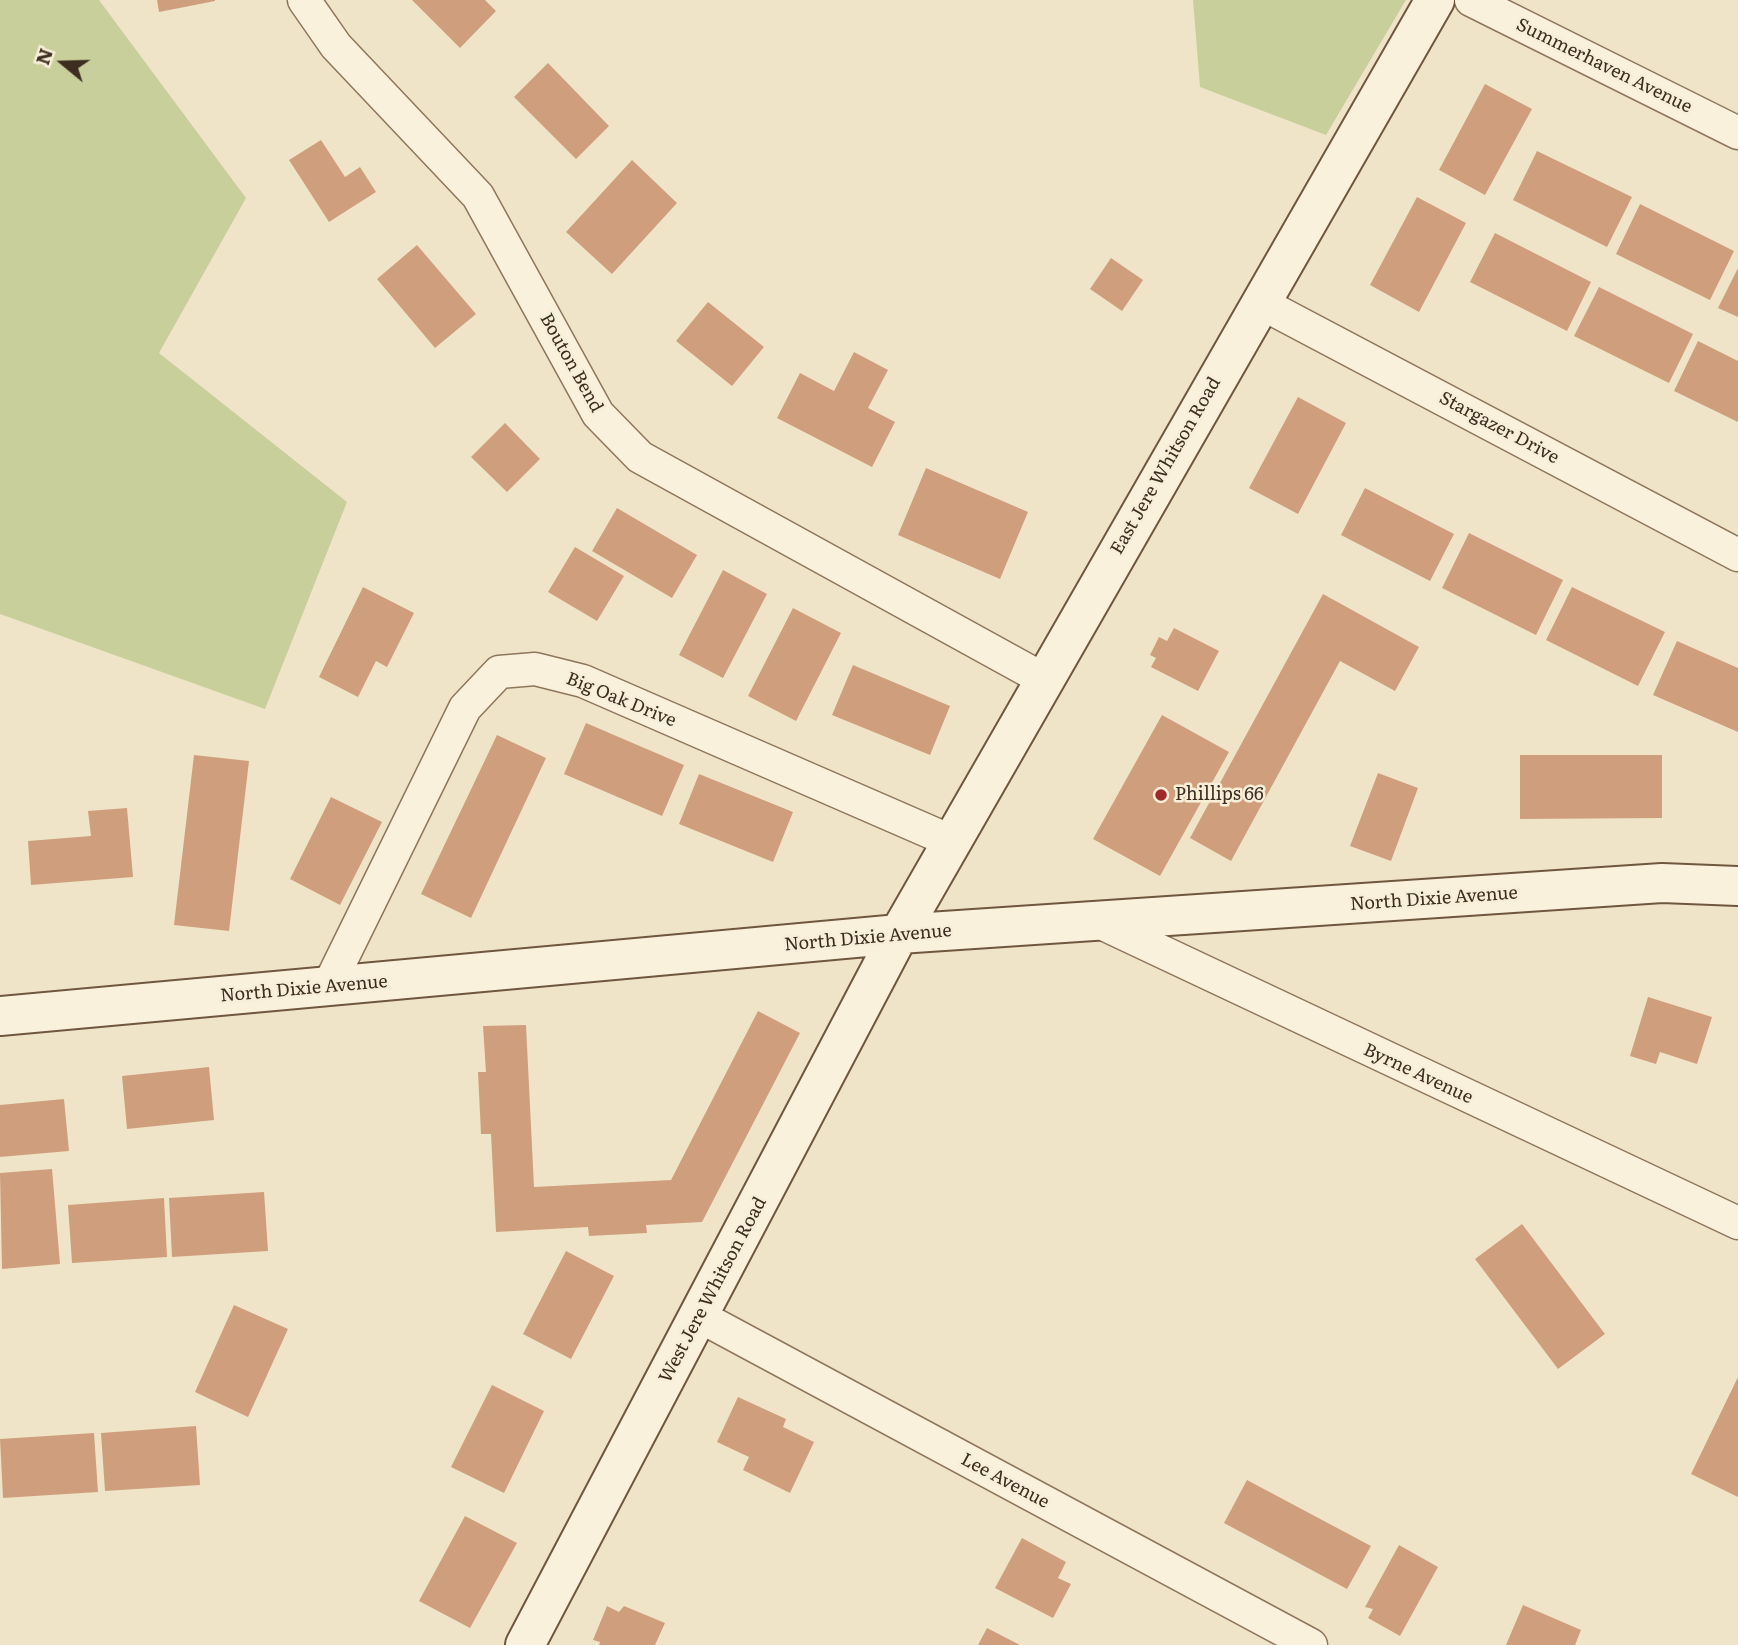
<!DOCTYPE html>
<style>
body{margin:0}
#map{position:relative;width:1738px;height:1645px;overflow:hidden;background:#f0e4c8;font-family:Literata,serif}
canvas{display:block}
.north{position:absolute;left:28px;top:28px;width:70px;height:70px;-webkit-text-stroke:5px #f7eed8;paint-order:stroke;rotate:289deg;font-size:19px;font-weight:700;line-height:28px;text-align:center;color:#3d2e20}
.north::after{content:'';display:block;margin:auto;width:24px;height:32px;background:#3d2e20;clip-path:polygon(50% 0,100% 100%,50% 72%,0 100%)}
</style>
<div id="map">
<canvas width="1738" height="1645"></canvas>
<div class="north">N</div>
</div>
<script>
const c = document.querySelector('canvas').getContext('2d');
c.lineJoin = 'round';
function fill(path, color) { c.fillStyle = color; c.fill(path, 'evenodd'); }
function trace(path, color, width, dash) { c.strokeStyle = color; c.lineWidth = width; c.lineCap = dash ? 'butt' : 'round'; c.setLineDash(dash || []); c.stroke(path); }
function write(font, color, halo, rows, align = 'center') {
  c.font = font + ' Literata,serif'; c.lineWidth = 5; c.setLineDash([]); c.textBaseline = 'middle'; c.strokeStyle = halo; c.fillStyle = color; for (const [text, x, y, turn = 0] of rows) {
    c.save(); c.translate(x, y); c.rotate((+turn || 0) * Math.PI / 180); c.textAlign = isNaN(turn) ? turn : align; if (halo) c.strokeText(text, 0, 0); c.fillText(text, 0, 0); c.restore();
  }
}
fill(new Path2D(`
 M0 0H99L246 198 159 353 347 502 265 709 0 614Z
 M1193 0H1406L1326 135 1200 87Z`), '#c9cf9b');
fill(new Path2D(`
 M157 0H215V1L159 12Z
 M412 0H485L496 11 460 48Z
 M548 63 609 126 576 159 514 97Z
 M1485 84 1532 109 1485 195 1439 170Z
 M321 140 345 177 360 167 376 192 329 222 289 160Z
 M1537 151 1632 197 1607 247 1513 200Z
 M632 160 677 203 612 274 566 232Z
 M1417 197 1466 223 1419 312 1370 285Z
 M1640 204 1734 251 1710 300 1616 254Z
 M1495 233 1591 282 1567 331 1470 282Z
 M417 245 476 314 435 348 377 279Z
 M1111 258 1143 280 1122 311 1090 289Z
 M1738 268V317L1718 308Z
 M1599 287 1693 334 1669 383 1574 336Z
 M708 302 764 347 732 386 676 341Z
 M1698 341 1738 361V422L1674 391Z
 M854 352 888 370 868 408 895 422 872 467 777 418 800 373 834 391Z
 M1298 397 1346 423 1298 514 1249 488Z
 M505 423 540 459 507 492 471 457Z
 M926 468 1028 512 1000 579 898 535Z
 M1365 488 1454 534 1430 581 1341 535Z
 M617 508 697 555 672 598 592 551Z
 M1469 533 1563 580 1536 635 1442 588Z
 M575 547 624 576 597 621 548 592Z
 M723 570 767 594 723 678 679 655Z
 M363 587 414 613 387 667 376 661 358 697 319 677Z
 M1572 587 1665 632 1638 686 1546 640Z
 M1323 594 1419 647 1395 691 1340 661 1231 861 1190 838Z
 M793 608 841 633 796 721 748 696Z
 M1174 628 1219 651 1198 691 1151 667 1156 658 1150 655 1159 637 1167 641Z
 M1677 641 1738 668V732L1653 695Z
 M853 665 950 706 930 755 832 715Z
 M1162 715 1229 752 1160 876 1093 839Z
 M586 723 684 765 662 816 564 774Z
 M497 735 546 758 471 918 421 894Z
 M194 755 249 761 229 931 174 925Z
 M1520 755H1662V818L1520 819Z
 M1378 773 1418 788 1391 861 1350 846Z
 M699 774 793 812 773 862 679 824Z
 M331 797 382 822 340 905 290 879Z
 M127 808 133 877 31 885 28 841 91 836 88 811Z
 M1648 997 1712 1017 1697 1064 1660 1052 1656 1064 1630 1056Z
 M758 1011 800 1033 702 1222 646 1225 647 1233 589 1236 588 1227 496 1232 491 1134H481L478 1072H486L483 1026 526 1025 534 1187 671 1180Z
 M209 1067 214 1120 127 1129 122 1076Z
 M64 1099 69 1151 0 1157V1105Z
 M52 1169 60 1264 2 1269 0 1173Z
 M264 1192 268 1251 172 1257 169 1198Z
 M164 1198 167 1257 72 1263 68 1205Z
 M1522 1224 1605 1334 1558 1369 1475 1259Z
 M566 1251 614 1276 571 1359 523 1334Z
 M234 1305 288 1329 248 1417 195 1392Z
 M1738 1377V1497L1691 1474Z
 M492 1385 544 1411 504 1493 451 1467Z
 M738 1397 786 1419 783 1427 814 1442 790 1493 743 1470 749 1457 717 1442Z
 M196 1426 200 1485 105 1491 101 1433Z
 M94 1433 98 1492 3 1498 0 1439Z
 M1247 1480 1371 1546 1347 1589 1224 1523Z
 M465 1516 517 1543 470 1628 419 1601Z
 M1022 1538 1066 1562 1058 1578 1071 1584 1053 1618 995 1588Z
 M1399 1545 1438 1567 1400 1636 1368 1618 1373 1609 1365 1607Z
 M1523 1605 1581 1630 1575 1645H1506Z
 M607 1606 619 1612 624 1606 665 1623 655 1645H599L600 1642 593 1640Z
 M987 1628 1020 1645H978Z`), '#cf9f7d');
const street = new Path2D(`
 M304 0 336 46 478 196 598 414 640 457 1045 680
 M1471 0 1738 133
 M1259 302 1738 555
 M1099 922 1738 1223
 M328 987 465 708 499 672 535 669 583 681 953 842
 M699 1316 1311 1645`);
const secondary = new Path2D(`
 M0 1016 899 934 1662 883 1738 886
 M525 1645 899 934 1435 0`);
trace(street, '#8d765c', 35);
trace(secondary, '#6f573f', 42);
trace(street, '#faf1dc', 32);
trace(secondary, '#faf1dc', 38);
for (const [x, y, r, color] of [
 [1161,795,7,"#9e2a2b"]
]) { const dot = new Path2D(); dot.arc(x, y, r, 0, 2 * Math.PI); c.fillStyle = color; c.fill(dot); trace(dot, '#f7eed8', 2.5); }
write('18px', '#3d2e20', '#f7eed8', [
 ["Summerhaven Avenue",1604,66,26],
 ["Bouton Bend",571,363,61],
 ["Stargazer Drive",1499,428,28],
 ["East Jere Whitson Road",1166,466,-60],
 ["Big Oak Drive",621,700,22],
 ["North Dixie Avenue",1434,899,-4],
 ["North Dixie Avenue",868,938,-5],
 ["North Dixie Avenue",304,989,-5],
 ["Byrne Avenue",1418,1074,25],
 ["West Jere Whitson Road",713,1290,-62],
 ["Lee Avenue",1005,1481,28]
]);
write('18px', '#3d2e20', '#f7eed8', [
 ["Phillips 66",1175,795]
], 'left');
</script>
